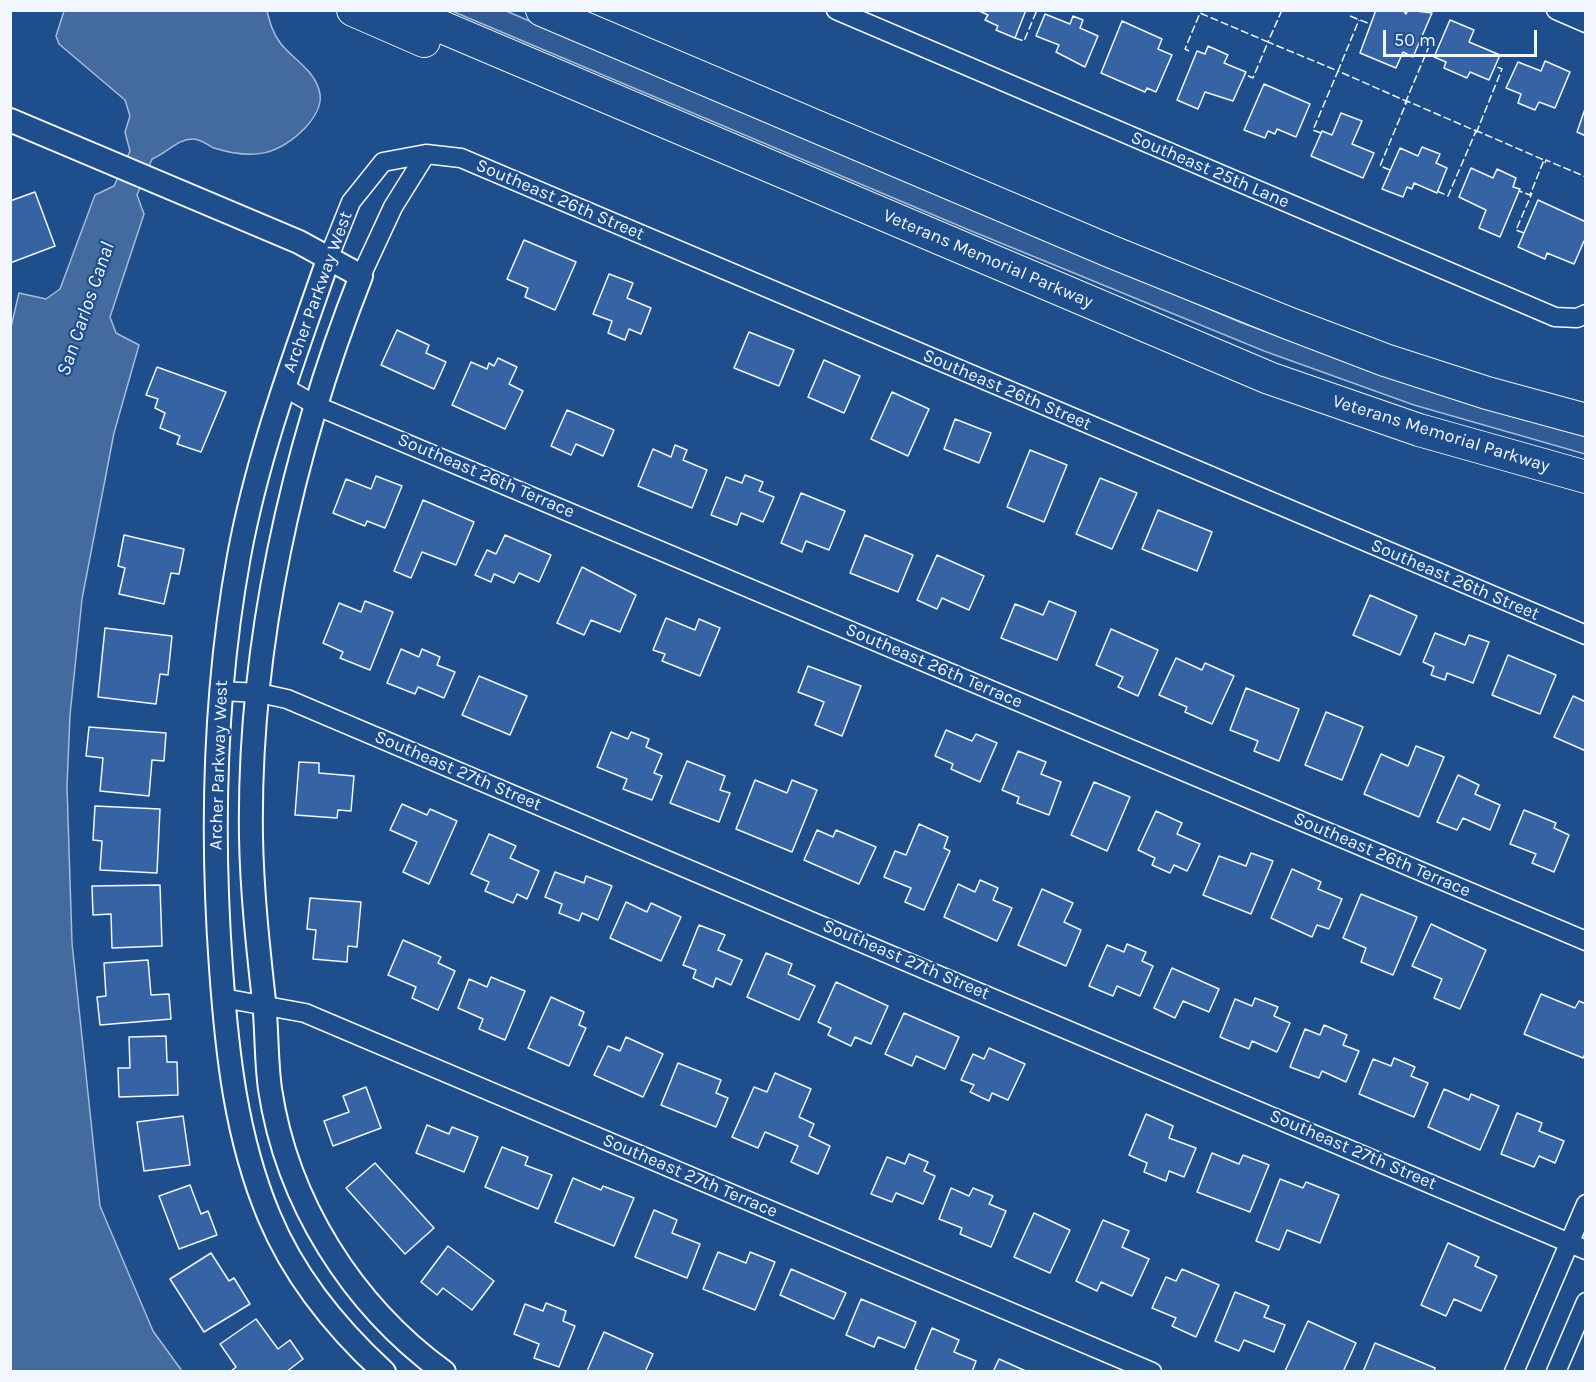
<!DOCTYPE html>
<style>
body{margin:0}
#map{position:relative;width:1596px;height:1382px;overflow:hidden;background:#1f4e8c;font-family:Karla,sans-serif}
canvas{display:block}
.frame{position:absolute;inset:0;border:12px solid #f2f6ff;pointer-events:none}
.scale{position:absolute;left:1383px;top:30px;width:154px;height:27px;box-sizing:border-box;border:3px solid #f2f6ff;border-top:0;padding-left:8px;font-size:18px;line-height:21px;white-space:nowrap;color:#f2f6ff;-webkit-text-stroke:4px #1f4e8c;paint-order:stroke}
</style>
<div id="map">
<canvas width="1596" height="1382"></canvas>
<div class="frame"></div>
<div class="scale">50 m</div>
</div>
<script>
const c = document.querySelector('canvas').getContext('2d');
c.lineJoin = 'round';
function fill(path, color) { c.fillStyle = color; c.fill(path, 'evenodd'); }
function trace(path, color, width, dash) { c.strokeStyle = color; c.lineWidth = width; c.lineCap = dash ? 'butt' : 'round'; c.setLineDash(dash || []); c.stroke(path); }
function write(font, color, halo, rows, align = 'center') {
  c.font = font + ' Karla,sans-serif'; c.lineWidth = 4.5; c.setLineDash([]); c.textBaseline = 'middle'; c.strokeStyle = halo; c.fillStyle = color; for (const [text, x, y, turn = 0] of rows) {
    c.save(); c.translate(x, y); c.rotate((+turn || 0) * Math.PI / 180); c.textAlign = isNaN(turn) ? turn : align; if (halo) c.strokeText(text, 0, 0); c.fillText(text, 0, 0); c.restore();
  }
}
const built = new Path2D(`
 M452 11H506L1242 323 1391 378 1585 435V454L1414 405 1264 351 969 230Z`);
fill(built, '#305b95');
trace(built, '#a8bbd7', 1.5);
const water = new Path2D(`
 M64 11H267C270 23 273 34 281 44 295 61 316 71 320 94 322 107 314 118 306 127 278 156 253 160 214 148 208 145 200 139 193 139 177 139 166 154 152 159L137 195 144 214 110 317 116 333 139 345 114 433 82 599 70 715 67 786 72 943 100 1206 153 1331 182 1371 11 1372V327L19 293 46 299 60 289 95 195 114 186 130 151 125 132 130 116 125 100 59 44 56 36Z`);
fill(water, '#446ba0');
trace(water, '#a8bbd7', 1.5);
const building = new Path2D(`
 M977 10H1026L1015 38 996 30 998 26 985 20 988 15Z
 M1376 10H1403L1406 14 1408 10 1432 13 1413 57 1403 52 1396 68 1360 53Z
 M1045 14 1070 24 1073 16 1083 20 1080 28 1098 36 1085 67 1056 52 1059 45 1036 36Z
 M1450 20 1474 30 1469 42 1500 55 1489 80 1470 72 1467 78 1444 68 1446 62 1434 57Z
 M1122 21 1162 39 1158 49 1172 55 1156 92 1147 88 1145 92 1101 73Z
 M1208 46 1228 55 1224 63 1246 72 1233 101 1205 92 1198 109 1177 100 1197 51 1205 54Z
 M1545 61 1570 72 1555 108 1539 102 1535 110 1518 103 1521 94 1506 88 1518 62 1541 71Z
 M1264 84 1310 104 1296 137 1277 129 1275 134 1268 131 1265 138 1244 130Z
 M1586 106V136L1577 132Z
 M1341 113 1362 121 1352 144 1374 153 1363 178 1311 156 1322 131 1332 135Z
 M1422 147 1440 154 1436 163 1447 168 1437 193 1414 183 1412 189 1407 187 1403 197 1382 189 1400 148 1418 156Z
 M1471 168 1493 178 1497 169 1516 178 1513 187 1520 189 1500 237 1479 228 1486 210 1459 197Z
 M35 192 55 246 10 263V201Z
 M1538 200 1586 222V242L1584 241 1574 264 1547 253 1545 259 1518 247Z
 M524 240 576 262 555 310 525 297 528 288 507 279Z
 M609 274 633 283 627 298 651 308 641 334 629 329 625 340 608 333 612 321 593 314Z
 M397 330 429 345 426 353 446 362 434 389 381 365Z
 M749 332 794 350 779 386 734 368Z
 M498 358 517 367 509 384 523 391 505 429 452 405 471 362 487 369 489 363 494 366Z
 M824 360 860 376 844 413 808 397Z
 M157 367 226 392 201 452 177 444 180 436 160 428 165 413 155 408 158 399 146 395Z
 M892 392 929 409 908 456 871 439Z
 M567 410 614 430 603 456 576 444 571 455 551 446Z
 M955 419 991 433 979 463 944 449Z
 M675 445 687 450 683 460 707 470 692 508 638 486 653 449 671 457Z
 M1030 450 1067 465 1044 522 1007 507Z
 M745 475 763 482 759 491 774 497 763 522 741 513 737 525 711 515 726 477 742 483Z
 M376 476 402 486 385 528 367 521 365 526 333 513 346 479 371 489Z
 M1100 478 1137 493 1112 549 1076 534Z
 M801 493 845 511 829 550 806 541 802 552 781 543Z
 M423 500 474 522 456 565 422 552 411 578 394 571Z
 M1158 510 1212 532 1197 571 1142 549Z
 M124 535 184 549 179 574 171 573 164 604 119 594 125 568 118 566Z
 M505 535 551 555 539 582 519 573 514 583 494 574 491 582 475 575 487 550 496 554Z
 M865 535 913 555 898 592 850 573Z
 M937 555 984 576 969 610 942 598 937 609 917 600Z
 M582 567 636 595 620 632 591 620 584 635 557 623Z
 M1370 595 1417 616 1400 655 1353 635Z
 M365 601 393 612 370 670 340 658 343 652 323 643 339 603 361 612Z
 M1049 601 1076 612 1057 660 1001 638 1015 604 1043 615Z
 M666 618 695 630 699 619 720 628 700 676 662 661 665 654 653 650Z
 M105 628 172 636 168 675 160 674 156 704 98 697Z
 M1111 629 1158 650 1138 696 1118 687 1123 677 1096 665Z
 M1435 633 1465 645 1469 635 1489 642 1473 683 1447 673 1445 680 1431 675 1434 667 1423 662Z
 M401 649 419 657 422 649 440 657 437 665 455 672 444 698 418 687 415 694 387 683Z
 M1508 655 1556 675 1540 714 1492 695Z
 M1176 658 1202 670 1205 663 1234 676 1212 724 1185 712 1187 707 1159 695Z
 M808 666 861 686 842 736 815 725 824 702 798 692Z
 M479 676 527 696 510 735 462 715Z
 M1246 688 1299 709 1279 761 1254 751 1258 741 1230 730Z
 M1573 696 1586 702V751L1554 737Z
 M1326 712 1363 727 1342 780 1305 765Z
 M89 727 166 733 164 761 152 760 149 796 100 791 103 758 86 756Z
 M946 730 972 741 976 734 997 743 980 782 951 769 953 764 935 756Z
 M611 732 628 739 631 732 649 739 646 747 662 754 654 773 662 776 652 800 623 789 627 779 597 767Z
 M1416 746 1444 757 1419 817 1364 794 1381 754 1408 766Z
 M1018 751 1046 762 1041 774 1061 782 1049 815 1017 803 1019 797 1002 790Z
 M687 761 725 776 720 790 730 793 719 822 670 803Z
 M299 762 319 763V773L354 776 351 811 338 810 337 818 295 815Z
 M1458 775 1479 785 1475 794 1500 805 1490 830 1463 818 1457 830 1437 822Z
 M755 780 787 793 792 780 817 790 792 852 736 829Z
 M1094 782 1130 797 1107 851 1071 835Z
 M402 804 427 815 430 809 457 821 429 884 403 872 417 842 390 830Z
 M95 806 160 809 157 873 100 870 102 841 93 840Z
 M1524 810 1556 823 1554 828 1569 835 1554 872 1532 863 1536 854 1510 844Z
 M1156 811 1182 823 1177 834 1200 844 1187 871 1174 865 1170 873 1152 865 1155 858 1138 850Z
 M919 824 948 837 944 848 950 851 924 910 905 902 911 888 884 877 895 851 906 855Z
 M817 830 833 837 836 830 876 847 859 884 804 860Z
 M489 834 516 846 510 858 539 871 527 899 517 894 513 903 485 891 489 882 471 874Z
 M1251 853 1273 861 1251 914 1203 895 1219 856 1246 866Z
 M1292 869 1321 882 1318 889 1342 899 1329 929 1317 925 1312 937 1271 918Z
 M555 872 584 883 586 876 612 886 598 920 582 913 579 921 559 913 562 904 545 897Z
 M980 880 998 888 993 900 1012 908 997 941 944 917 958 884 975 892Z
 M160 885 162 946 112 948 111 914 93 915 92 886Z
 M1042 889 1073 903 1064 922 1081 930 1066 966 1018 945Z
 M1361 894 1417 917 1393 975 1361 962 1366 948 1343 938Z
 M310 898 361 902 357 947 348 946 347 962 313 959 316 930 307 929Z
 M626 902 647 912 651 903 681 917 661 961 610 938Z
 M1431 924 1486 950 1460 1009 1434 998 1442 979 1412 966Z
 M699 925 725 935 718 950 742 960 731 985 716 978 713 987 693 978 696 970 683 965Z
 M403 940 441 957 438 963 455 971 438 1010 412 998 416 987 388 975Z
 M1127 944 1146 952 1142 961 1153 966 1140 996 1117 986 1113 996 1089 986 1107 945 1124 952Z
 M766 953 792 964 788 974 815 986 799 1020 747 997Z
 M148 960 151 995 169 994 171 1019 100 1025 97 997 106 996 104 963Z
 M1172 968 1219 989 1209 1012 1183 1001 1175 1018 1154 1008Z
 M491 977 525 991 505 1040 479 1029 483 1019 458 1008 469 979 487 987Z
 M836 982 888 1006 871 1044 855 1037 851 1046 828 1035 831 1028 818 1022Z
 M1541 994 1575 1008 1579 1001 1586 1004V1052L1583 1058 1524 1034Z
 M551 997 584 1012 579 1025 586 1028 569 1066 528 1048Z
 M1255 998 1278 1007 1274 1016 1290 1023 1277 1052 1252 1041 1249 1049 1220 1037 1235 999 1252 1006Z
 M904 1013 959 1037 945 1069 916 1056 912 1066 885 1054Z
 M1324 1025 1347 1035 1343 1045 1359 1051 1346 1082 1322 1071 1319 1078 1290 1067 1305 1029 1320 1035Z
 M166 1036 167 1062H177L178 1095 119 1097 118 1068H130L129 1037Z
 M626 1037 663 1054 643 1097 594 1075 608 1046 620 1051Z
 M989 1048 1025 1064 1008 1100 992 1093 989 1101 970 1092 974 1085 961 1080 973 1054 984 1059Z
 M1394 1058 1415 1067 1411 1076 1428 1083 1414 1117 1359 1094 1373 1059 1391 1066Z
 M678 1063 721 1080 716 1093 728 1098 716 1127 661 1105Z
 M775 1073 811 1089 799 1117 814 1124 809 1136 830 1146 818 1174 791 1162 798 1146 765 1132 758 1148 732 1137 754 1087 767 1092Z
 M366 1087 381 1128 333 1146 324 1121 349 1112 343 1096Z
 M1444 1089 1469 1100 1471 1094 1499 1106 1480 1150 1428 1127Z
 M1517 1113 1542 1123 1539 1131 1564 1141 1555 1163 1539 1156 1534 1167 1501 1154Z
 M1146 1114 1173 1126 1169 1138 1196 1148 1184 1177 1169 1171 1166 1181 1144 1172 1147 1163 1129 1155Z
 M183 1116 190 1165 144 1171 137 1122Z
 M427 1125 449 1134 452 1127 478 1137 464 1172 416 1153Z
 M502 1147 528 1157 525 1165 552 1175 538 1209 485 1187Z
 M1212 1153 1239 1164 1243 1155 1269 1165 1250 1212 1197 1192Z
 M909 1154 928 1162 924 1171 935 1176 923 1204 896 1193 892 1202 871 1194 887 1157 905 1164Z
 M375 1163 434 1228 405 1254 346 1188Z
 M573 1178 601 1190 603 1186 634 1198 614 1246 555 1222Z
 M1280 1179 1303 1188 1306 1182 1339 1195 1320 1243 1287 1230 1279 1250 1256 1241Z
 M190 1185 201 1214 208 1211 217 1235 179 1249 159 1196Z
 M951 1188 969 1196 973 1188 993 1196 989 1204 1006 1211 991 1247 960 1234 962 1228 939 1219Z
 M654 1210 677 1220 672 1233 700 1244 687 1278 635 1257Z
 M1034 1213 1070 1230 1050 1273 1014 1257Z
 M1103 1220 1129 1231 1122 1247 1149 1259 1132 1296 1101 1282 1097 1291 1076 1281Z
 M1448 1243 1479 1257 1475 1266 1497 1276 1481 1311 1454 1299 1446 1316 1421 1305Z
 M448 1246 494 1281 472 1310 443 1288 437 1295 421 1282Z
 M718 1252 746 1263 750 1252 775 1262 755 1310 703 1289Z
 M211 1253 229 1281 234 1278 250 1304 204 1332 170 1279Z
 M791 1269 846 1293 834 1319 780 1295Z
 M1182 1269 1219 1285 1196 1337 1172 1326 1176 1318 1152 1308 1166 1277 1176 1281Z
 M1235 1292 1269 1306 1264 1317 1285 1325 1274 1352 1244 1340 1239 1351 1215 1341Z
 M861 1299 916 1322 905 1348 878 1337 874 1347 846 1335Z
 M546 1303 566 1311 563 1321 575 1326 559 1367 534 1358 539 1344 514 1334 525 1304 543 1311Z
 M256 1319 278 1349 290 1340 303 1359 286 1372H230L236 1367 220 1344Z
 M1308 1321 1356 1343 1343 1372 1285 1371Z
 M932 1328 959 1340 954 1352 976 1361 972 1372H921L915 1369Z
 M604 1332 653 1354 645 1372 587 1371Z
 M1375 1343 1435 1368 1434 1372H1363Z
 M999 1359 1028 1372H993Z`);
fill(building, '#3563a3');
trace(building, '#f2f6ff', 1.5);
const minor = new Path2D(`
 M836 10 1555 317 1577 318 1586 314
 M1556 10 1586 23
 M329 257 351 202 383 162 426 154 461 158 1586 635
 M361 276 393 207 426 154
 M284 387 317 406 1586 941
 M221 691 259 693 287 699 1586 1250
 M223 998 305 1013 1152 1372
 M1514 1372 1586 1204
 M1556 1372 1586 1302`);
const tertiary = new Path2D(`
 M10 120 299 242 361 276C292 451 248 648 251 837 252 892 258 947 264 1001 267 1030 266 1060 270 1089 287 1202 352 1305 444 1372
 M329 257C295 355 258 453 239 556 214 693 211 830 221 968 227 1053 236 1137 269 1216 294 1276 336 1328 384 1372`);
const trunk = new Path2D(`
 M353 10 424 41
 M402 10 1269 378 1419 430 1586 477
 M542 10 1112 252 1288 323 1385 360 1487 393 1586 420`);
trace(minor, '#f2f6ff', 21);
trace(tertiary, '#f2f6ff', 26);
trace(trunk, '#f2f6ff', 34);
trace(minor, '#1f4e8c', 18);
trace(tertiary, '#1f4e8c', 22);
trace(trunk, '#1f4e8c', 32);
trace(new Path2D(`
 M1282 10 1268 42 1338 71 1359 20
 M1350 16 1370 24
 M1015 38 1024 41 1037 10
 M1189 51 1185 49 1200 13 1268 42 1253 78 1244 74
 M1408 102 1406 101 1430 44 1420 40
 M1475 130 1477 131 1502 69 1495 66
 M1321 133 1313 130 1338 71 1406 101 1405 104
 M1476 133 1477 131 1544 160 1530 195 1519 191
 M1545 163 1546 160 1586 177
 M1390 170 1380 166 1407 101 1476 131 1448 196 1437 191
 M1524 233 1516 230 1532 193`), '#f2f6ff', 1.5, [8, 3]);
write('18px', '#f2f6ff', '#1f4e8c', [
 ["Southeast 25th Lane",1210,170,23],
 ["Southeast 26th Street",560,200,23],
 ["Veterans Memorial Parkway",988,259,23],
 ["Archer Parkway West",318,292,-70],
 ["Southeast 26th Street",1007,390,23],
 ["Veterans Memorial Parkway",1441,434,17],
 ["Southeast 26th Terrace",486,476,23],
 ["Southeast 26th Street",1455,580,23],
 ["Southeast 26th Terrace",934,666,23],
 ["Archer Parkway West",219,765,-88],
 ["Southeast 27th Street",458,771,23],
 ["Southeast 26th Terrace",1382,855,23],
 ["Southeast 27th Street",906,960,23],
 ["Southeast 27th Street",1353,1150,23],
 ["Southeast 27th Terrace",690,1176,23]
]);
write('italic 20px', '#f2f6ff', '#1f4e8c', [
 ["San Carlos Canal",86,309,-71]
]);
</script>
